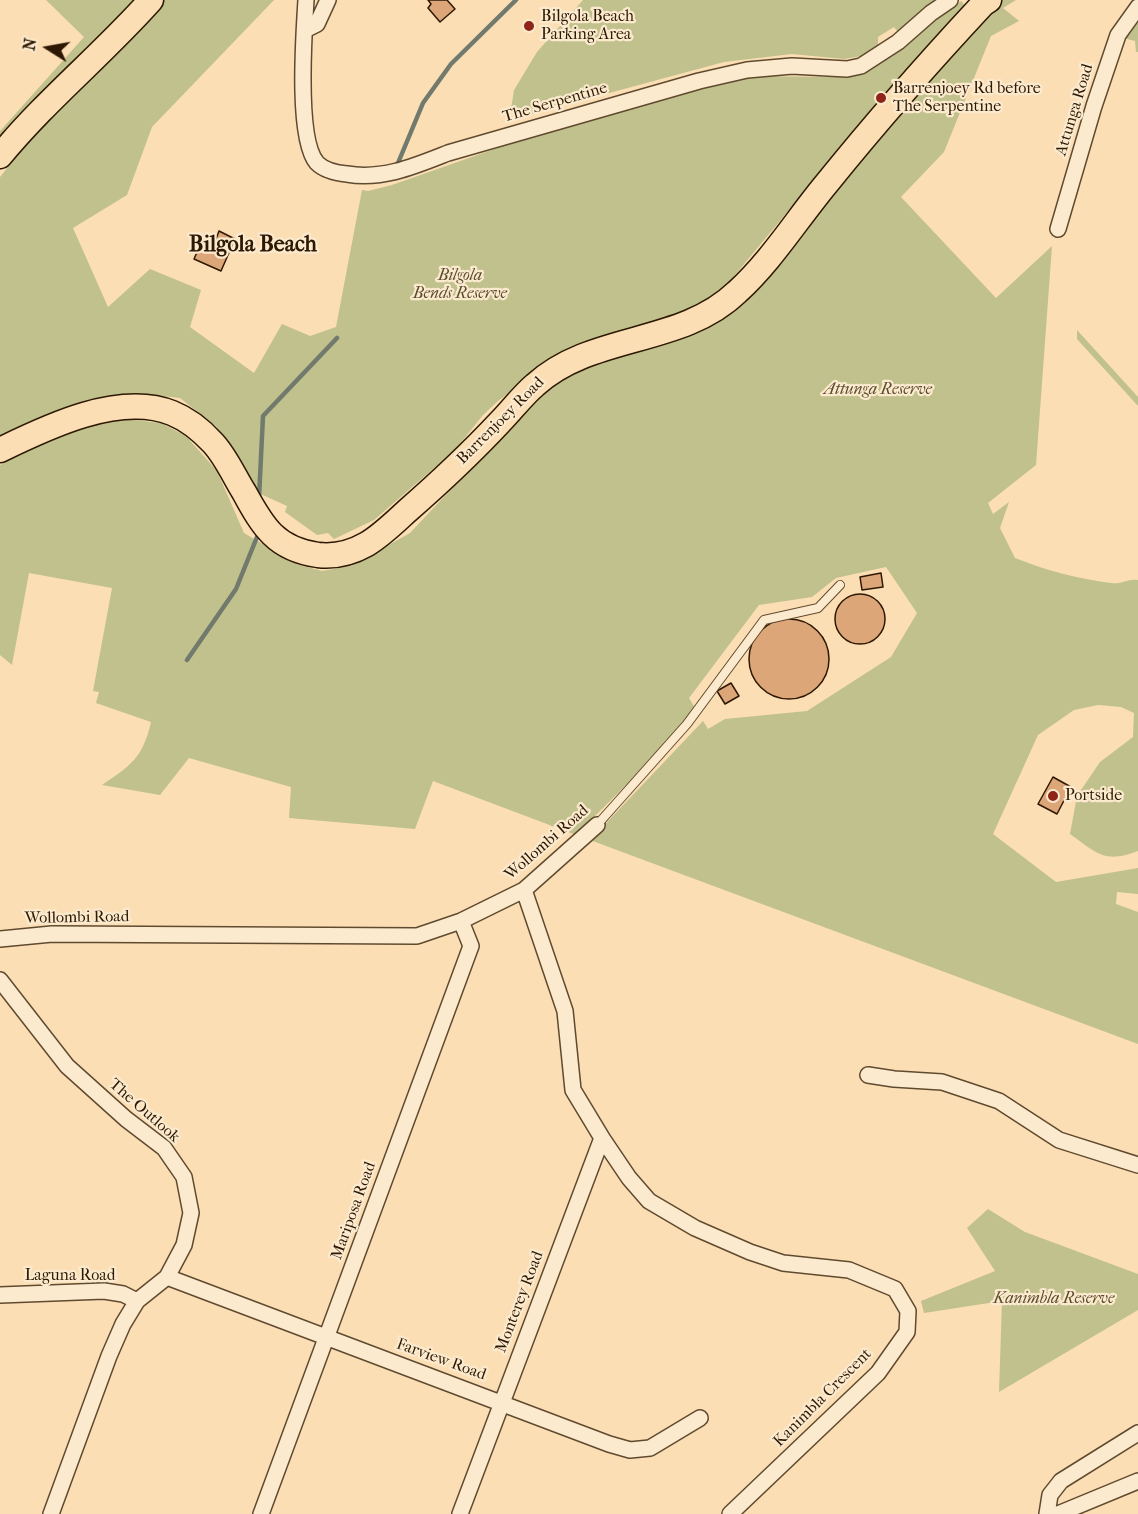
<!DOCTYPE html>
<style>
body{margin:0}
#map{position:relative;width:1138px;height:1514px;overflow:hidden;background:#fbdeb4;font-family:"IM FELL French Canon",serif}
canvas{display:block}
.north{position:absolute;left:18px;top:18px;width:60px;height:60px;-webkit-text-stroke:4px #fceace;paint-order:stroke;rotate:281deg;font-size:16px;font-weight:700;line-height:24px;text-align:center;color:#2d1803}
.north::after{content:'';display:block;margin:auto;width:21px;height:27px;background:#2d1803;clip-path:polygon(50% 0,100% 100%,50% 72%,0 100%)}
</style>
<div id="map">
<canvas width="1138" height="1514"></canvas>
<div class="north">N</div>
</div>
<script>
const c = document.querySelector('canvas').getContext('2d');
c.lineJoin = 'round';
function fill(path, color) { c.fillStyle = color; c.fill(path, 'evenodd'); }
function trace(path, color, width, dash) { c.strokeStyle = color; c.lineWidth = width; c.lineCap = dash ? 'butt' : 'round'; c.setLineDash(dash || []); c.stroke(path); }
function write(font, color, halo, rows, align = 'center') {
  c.font = font + ' "IM FELL French Canon",serif'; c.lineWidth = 4.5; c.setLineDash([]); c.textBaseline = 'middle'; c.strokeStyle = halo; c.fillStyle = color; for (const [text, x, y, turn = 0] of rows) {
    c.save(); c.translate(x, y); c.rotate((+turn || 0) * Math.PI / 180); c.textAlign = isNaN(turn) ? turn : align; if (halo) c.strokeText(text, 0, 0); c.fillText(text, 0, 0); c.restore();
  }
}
fill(new Path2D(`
 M46 0H136L0 141V131L84 37Z
 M162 0H274L152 127 127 195 73 228 108 307 150 269 201 290 190 327 254 373 282 324 310 336 336 327 362 190 368 191 392 185 503 146 715 82 744 76 843 77 874 67 961 1 966 6 848 139 725 287 685 312 588 341 568 349 498 401 483 415 455 450 374 520 334 539 328 533 317 535 285 512 287 506 256 492 216 426 180 398 144 394 100 401 0 438V177L47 118Z
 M583 0H938L898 32 894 27 878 37V47L862 56 844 59 792 54 724 62 513 119 515 112 511 109 514 90 537 52Z
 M1001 0H1016L1003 8 1019 21 991 36 944 152 901 197 996 298 1052 246 1036 465 988 503 993 514 1009 502 1000 528 1015 558C1045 570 1078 579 1111 583 1120 585 1129 578 1138 580V851C1104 864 1097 853 1070 834L1077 796 1100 762 1133 737 1134 713 1121 707 1098 705 1074 710 1038 735 993 834 1056 882 1138 868V894L1117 892 1116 904 1138 912V1044L590 840 703 721 708 729 725 719 807 711 891 657 917 613 886 567 836 578 812 597 759 605 689 698 698 713 576 835 433 781 415 829 289 818 291 787 189 758 160 795 102 785C130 766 143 758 151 722L96 703 99 692 93 691 112 588 29 573 12 665 0 655V465L44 441 81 425 125 419 161 423 186 436 217 471 244 533 297 564 322 571 351 566 410 533 533 402 585 364 735 312 861 154Z
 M1138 16V52H1136L1135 41 1123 38Z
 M1077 330 1138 397V406L1077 339Z
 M988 1209 1025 1232 1138 1274V1310L999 1392 1002 1301 924 1313 921 1301 995 1271 967 1228Z`), '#c0c18c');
trace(new Path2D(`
 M398 163 423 103 451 64 516 0
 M259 498 263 416 337 338
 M187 660 236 589 257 537`), '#727a6e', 4.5);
const building = new Path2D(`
 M428 0H447L455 9 440 22 428 8 431 4Z
 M219 231 235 239 221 271 194 259 205 234 216 239Z
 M881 573 883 587 862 590 860 577Z
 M835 619a25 25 0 1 1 50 0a25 25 0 1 1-50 0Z
 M749 659a40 40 0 1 1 80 0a40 40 0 1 1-80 0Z
 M731 683 739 696 725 704 717 691Z
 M1053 777 1071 787 1057 814 1038 804Z`);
fill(building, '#dda679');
trace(building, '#2d1803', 1.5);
const service = new Path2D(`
 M597 825 687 724 764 620 818 608 840 585`);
const minor = new Path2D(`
 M306 0C304 33 296 139 317 163 325 171 336 173 347 174 383 180 415 166 448 153L699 81 747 70 792 66 847 69 861 66 898 42 931 13 950 0
 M305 30 317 24 328 0
 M1058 229 1094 106 1118 35 1138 7
 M524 890 565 1011 573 1090 602 1138 629 1178 649 1201 695 1228 750 1252 783 1263 849 1270 895 1289 908 1311 907 1332 878 1373 730 1514
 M0 939 52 934 417 936 461 921 524 890 597 825
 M0 980 67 1066 126 1119 164 1148 184 1177 191 1213 184 1245 167 1277 137 1301 123 1324 109 1356 51 1514
 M868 1075 894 1079 942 1082 999 1101 1059 1140 1138 1165
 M167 1277 609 1444 630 1450 650 1448 700 1418
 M0 1295 104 1291 123 1294 137 1301
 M261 1514 471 946 461 921
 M460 1514 602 1138
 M1047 1514 1050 1495 1061 1481 1138 1433
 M1058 1514 1138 1481`);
const primary = new Path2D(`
 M0 156C46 100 103 54 151 0
 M0 450C47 427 119 392 172 413 187 419 202 431 213 443 226 457 234 476 244 492 263 527 276 549 318 555 335 557 353 552 367 544 382 535 395 522 407 511 439 483 471 453 500 422 512 410 522 396 535 385 592 333 681 346 737 292 772 260 797 219 827 183 877 121 929 62 983 4L989 0`);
trace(service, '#604a2f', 10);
trace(minor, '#604a2f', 18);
trace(primary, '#2d1803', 27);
trace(service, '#fceace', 8);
trace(minor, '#fceace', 15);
trace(primary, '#fbdeb4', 24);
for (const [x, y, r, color] of [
 [529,26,6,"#8f2418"],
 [881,98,6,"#8f2418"],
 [1053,796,6,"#8f2418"]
]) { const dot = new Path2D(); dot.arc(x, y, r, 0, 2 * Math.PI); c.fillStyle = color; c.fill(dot); trace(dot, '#fceace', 2); }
write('16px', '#2d1803', '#fceace', [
 ["Bilgola Beach",541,17],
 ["Parking Area",541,35],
 ["Barrenjoey Rd before",893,89],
 ["The Serpentine",893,107],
 ["Portside",1065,796]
], 'left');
write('16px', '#2d1803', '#fceace', [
 ["The Serpentine",555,103,-16],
 ["Attunga Road",1075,110,-73],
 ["Barrenjoey Road",501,421,-45],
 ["Wollombi Road",547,843,-41],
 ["Wollombi Road",77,918,-1],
 ["The Outlook",144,1111,41],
 ["Mariposa Road",354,1211,-70],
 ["Laguna Road",70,1276],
 ["Monterey Road",520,1302,-69],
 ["Farview Road",441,1360,20],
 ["Kanimbla Crescent",823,1398,-45]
]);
write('italic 16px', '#594b2c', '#fceace', [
 ["Bilgola",460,276],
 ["Bends Reserve",460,294],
 ["Attunga Reserve",878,390],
 ["Kanimbla Reserve",1054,1299]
]);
write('bold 22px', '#2d1803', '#fceace', [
 ["Bilgola Beach",253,246]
]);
</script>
